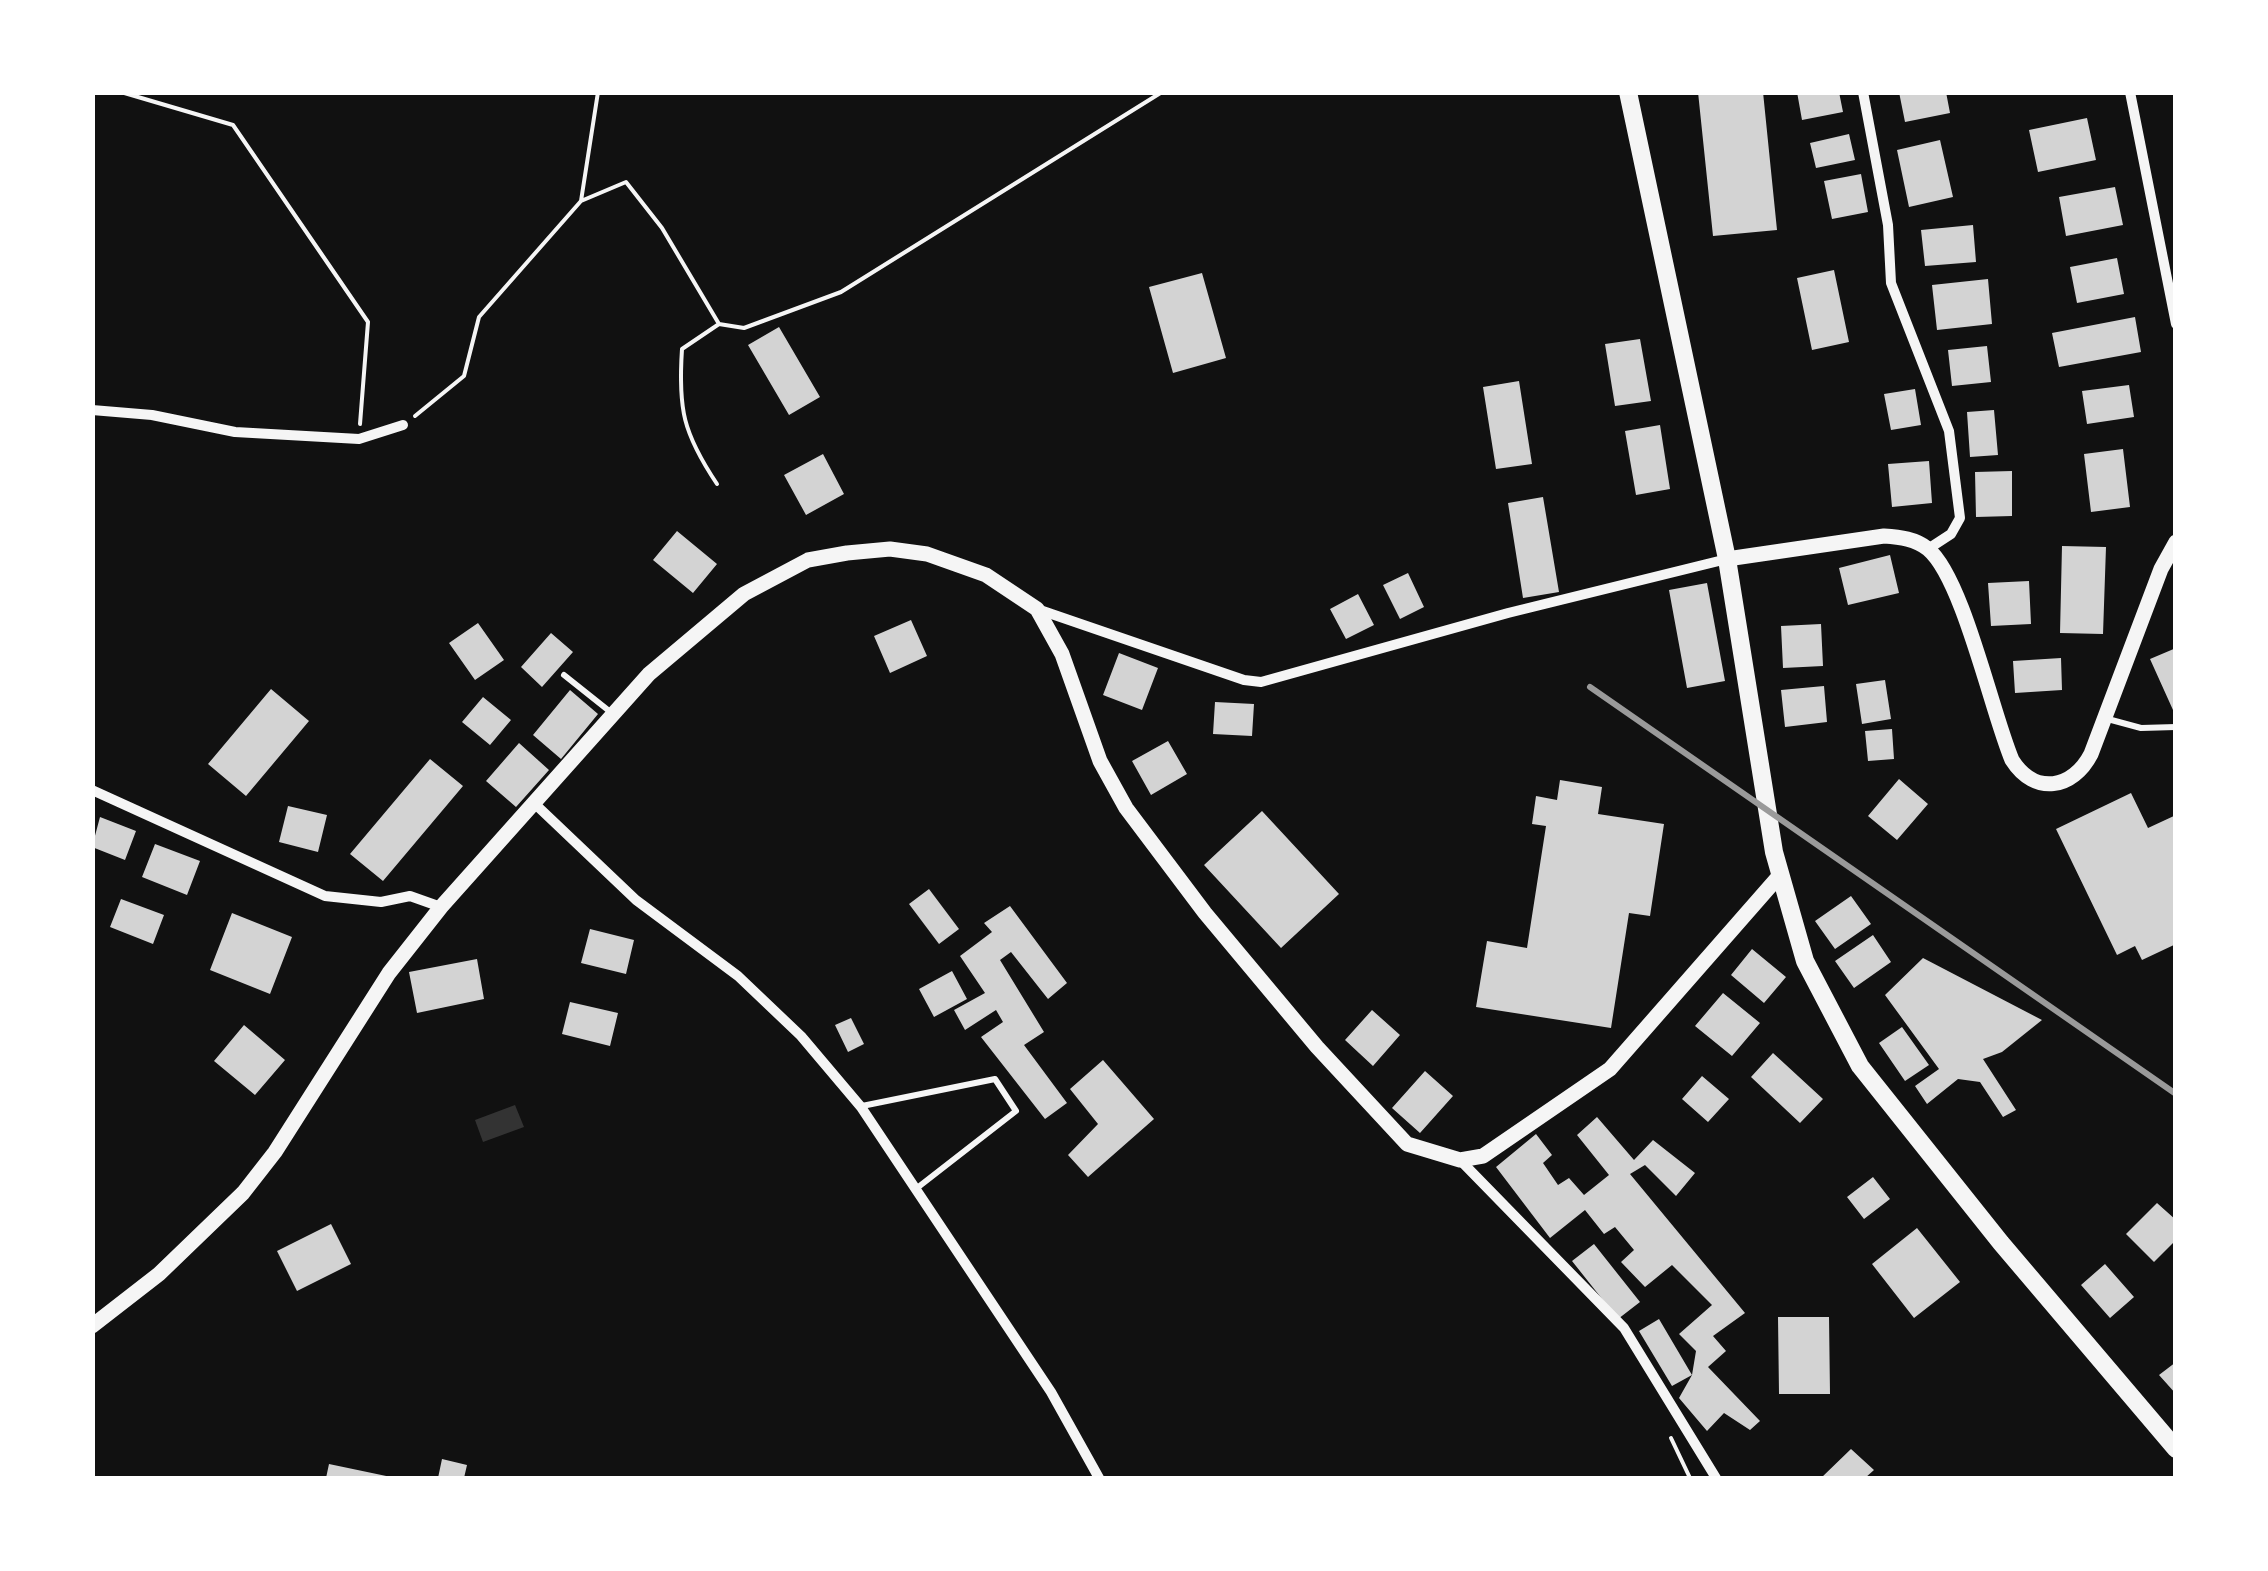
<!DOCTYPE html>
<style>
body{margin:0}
#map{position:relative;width:2268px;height:1571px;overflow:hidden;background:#111;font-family:"PT Sans Narrow",sans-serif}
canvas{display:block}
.frame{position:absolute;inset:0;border:95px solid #fff;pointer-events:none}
</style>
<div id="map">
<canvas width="2268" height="1571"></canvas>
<div class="frame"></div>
</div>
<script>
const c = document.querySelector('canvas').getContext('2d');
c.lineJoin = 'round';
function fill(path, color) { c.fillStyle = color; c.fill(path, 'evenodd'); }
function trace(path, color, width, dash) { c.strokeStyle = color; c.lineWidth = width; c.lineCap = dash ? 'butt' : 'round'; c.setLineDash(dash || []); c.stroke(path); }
fill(new Path2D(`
 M515 1105 524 1127 483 1142 475 1120Z`), '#333');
fill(new Path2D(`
 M1698 92H1763L1777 230 1713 236Z
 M1797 92H1839L1843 112 1802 120Z
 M1899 92H1946L1950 113 1905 122Z
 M2087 118 2096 160 2038 172 2029 130Z
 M1849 134 1855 160 1816 168 1810 143Z
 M1940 140 1953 197 1909 207 1897 150Z
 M1861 174 1868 212 1832 219 1824 181Z
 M2115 187 2123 225 2066 236 2059 197Z
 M1973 225 1976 262 1925 266 1921 230Z
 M2117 258 2124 294 2077 303 2070 267Z
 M1834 270 1849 342 1812 350 1797 278Z
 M1202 273 1226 358 1173 373 1149 287Z
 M1988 279 1992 324 1937 330 1932 285Z
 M2135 317 2141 352 2059 367 2052 333Z
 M779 327 820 397 789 415 748 345Z
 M1640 339 1651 401 1615 406 1605 344Z
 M1987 346 1991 382 1952 386 1948 350Z
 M1519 381 1532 464 1496 469 1483 387Z
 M2129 385 2134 417 2087 424 2082 391Z
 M1915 389 1921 425 1891 430 1884 394Z
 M1994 410 1998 455 1970 457 1967 412Z
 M1660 425 1670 489 1636 495 1625 431Z
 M2123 449 2130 507 2091 512 2084 454Z
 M823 454 844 494 806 515 784 475Z
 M1929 461 1932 503 1892 507 1888 464Z
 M2012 471V516L1976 517 1975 472Z
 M1543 497 1559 592 1523 598 1508 503Z
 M677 531 717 564 693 593 653 560Z
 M2062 546 2106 547 2103 634 2060 633Z
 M1890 555 1899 593 1848 605 1839 568Z
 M1408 573 1424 607 1400 619 1383 585Z
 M2029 581 2031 624 1991 626 1988 583Z
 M1707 583 1725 681 1687 688 1669 590Z
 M1358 594 1374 625 1346 639 1330 609Z
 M911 620 927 656 890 673 874 636Z
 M478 623 504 660 475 680 449 643Z
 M1821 624 1823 666 1783 668 1781 626Z
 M551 633 573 652 542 687 521 667Z
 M2176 648V709L2173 710 2150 659Z
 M1119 653 1158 668 1142 710 1103 695Z
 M2061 658 2062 690 2015 693 2013 661Z
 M1885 680 1891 719 1862 724 1856 684Z
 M1824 686 1827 722 1785 727 1781 690Z
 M271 689 309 721 246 796 208 764Z
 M570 690 598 714 561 759 533 735Z
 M483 697 511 720 490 745 462 722Z
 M1215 702 1254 704 1252 736 1213 734Z
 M1892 729 1894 759 1868 761 1865 731Z
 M1168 741 1187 774 1151 795 1132 761Z
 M519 743 549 770 516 807 486 781Z
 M430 759 463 786 383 881 350 854Z
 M1899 779 1928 804 1897 840 1868 816Z
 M1560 780 1602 787 1598 814 1664 824 1650 916 1629 913 1611 1028 1476 1007 1487 941 1527 948 1546 826 1532 824 1536 796 1557 800Z
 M2131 793 2148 828 2176 815V944L2142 960 2135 946 2117 955 2056 829Z
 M288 806 327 815 318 852 279 842Z
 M1262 811 1339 894 1281 948 1204 865Z
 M100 817 136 831 125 860 92 847Z
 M155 844 200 861 187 895 142 877Z
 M929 889 959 929 939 944 909 904Z
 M1851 896 1871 924 1835 949 1815 921Z
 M121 899 164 915 153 944 110 927Z
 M1010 906 1067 983 1048 999 1011 952 1000 960 1044 1032 1024 1045 1067 1103 1045 1119 981 1037 1003 1022 996 1010 965 1030 954 1010 985 993 960 956 992 932 984 923Z
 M232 913 292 937 270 994 210 970Z
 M590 929 634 940 626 974 581 963Z
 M1873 935 1891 962 1854 988 1835 961Z
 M1752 949 1786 977 1764 1003 1731 975Z
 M1923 958 2042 1020 2002 1052 1983 1059 2016 1110 2003 1117 1980 1082 1958 1079 1927 1104 1915 1086 1939 1069 1885 995Z
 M477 959 484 999 417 1013 409 972Z
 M952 971 967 999 934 1017 919 989Z
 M1723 993 1760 1023 1732 1056 1695 1026Z
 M570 1002 618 1013 610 1046 562 1034Z
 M1372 1010 1400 1035 1373 1066 1345 1040Z
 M851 1018 864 1044 848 1052 835 1025Z
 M244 1025 285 1060 255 1095 214 1061Z
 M1902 1027 1929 1065 1905 1081 1879 1043Z
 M1773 1053 1823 1099 1800 1123 1751 1077Z
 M1103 1060 1154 1119 1088 1177 1068 1155 1098 1124 1070 1089Z
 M1425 1071 1453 1096 1420 1133 1392 1108Z
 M1702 1076 1729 1099 1708 1122 1682 1099Z
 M1597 1117 1634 1160 1653 1140 1695 1173 1676 1196 1645 1165 1630 1174 1745 1313 1713 1336 1726 1351 1708 1367 1760 1421 1750 1430 1724 1413 1707 1431 1679 1398 1692 1375 1696 1351 1679 1334 1712 1305 1672 1265 1645 1287 1621 1262 1634 1250 1615 1227 1604 1234 1585 1210 1550 1238 1496 1167 1536 1134 1552 1155 1543 1163 1558 1185 1569 1178 1584 1195 1609 1175 1577 1135Z
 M1873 1177 1890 1199 1864 1219 1847 1197Z
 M2157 1203 2176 1220V1240L2154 1262 2126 1234Z
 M331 1224 351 1264 297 1291 277 1251Z
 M1917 1228 1960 1282 1914 1318 1872 1264Z
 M1594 1244 1640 1302 1618 1319 1572 1261Z
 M2105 1264 2134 1297 2110 1318 2081 1285Z
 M1778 1317H1829L1830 1394H1779Z
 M1659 1319 1692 1375 1672 1386 1639 1331Z
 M2176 1362V1394L2159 1375Z
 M1851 1449 1874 1470 1865 1478H1821Z
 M442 1459 467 1465 464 1478H438Z
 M329 1464 391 1477V1478H326Z`), '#d3d3d3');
trace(new Path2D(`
 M121 92 233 125 368 322 360 424
 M581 201 598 92
 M415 416 464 376 479 317 581 201 626 182 662 228 719 324 744 328 841 292 1162 92
 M717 484C683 433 678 409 682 349L719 324
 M1671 1438 1690 1478`), '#f5f5f5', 4);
trace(new Path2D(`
 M564 675 613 714
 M2104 718 2141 728 2176 727
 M862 1106 995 1079 1016 1111 917 1188`), '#f5f5f5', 6);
trace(new Path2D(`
 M1863 92 1888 225 1891 283 1949 431 1960 518 1951 534 1928 549
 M2130 92 2176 324
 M92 410 152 415 235 432 359 439 403 425
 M1037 609 1244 680 1261 682 1508 613 1727 559
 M92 790 325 896 381 902 410 896 441 907
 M534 803 636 900 738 976 801 1036 861 1107 1051 1392 1099 1478
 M1460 1160 1624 1328 1716 1478`), '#f5f5f5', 10);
trace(new Path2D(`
 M1727 559 1884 536C1900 537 1916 539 1928 549 1963 578 1992 713 2012 760 2035 796 2073 789 2091 754L2161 569 2176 542
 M92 1326 159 1274 243 1193 275 1152 389 973 441 907 649 674 744 594 808 560 847 553 890 549 927 554 986 575 1037 609 1062 654 1100 761 1126 808 1205 913 1317 1047 1407 1144 1460 1160 1483 1156 1610 1069 1780 875`), '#f5f5f5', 15);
trace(new Path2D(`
 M1628 92 1727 559 1774 852 1805 961 1860 1066 2001 1243 2176 1449`), '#f5f5f5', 18);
trace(new Path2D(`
 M1590 687 2176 1094`), '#9a9a9a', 6);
</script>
